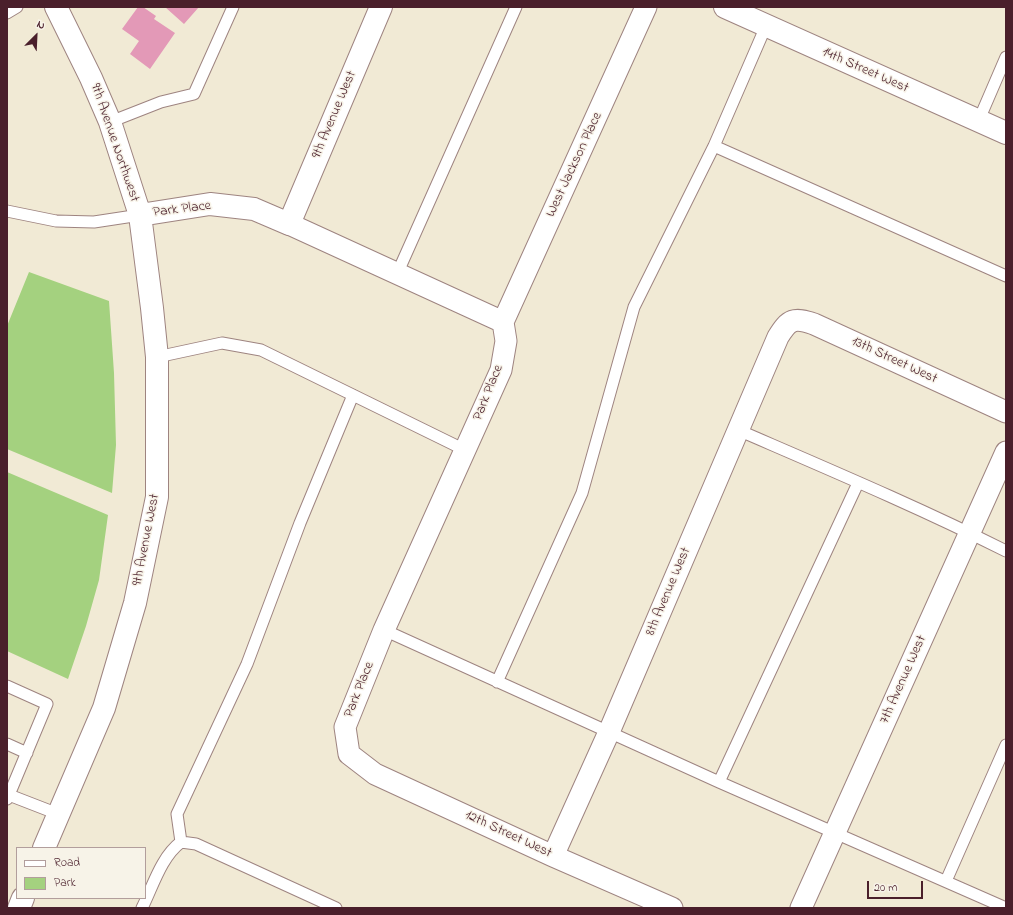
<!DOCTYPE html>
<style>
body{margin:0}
#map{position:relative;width:1013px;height:915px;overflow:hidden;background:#f1ead5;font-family:"Indie Flower",sans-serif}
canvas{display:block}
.frame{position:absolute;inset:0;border:8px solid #4a1f2b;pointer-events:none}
.legend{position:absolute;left:16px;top:847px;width:130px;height:52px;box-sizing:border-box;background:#f7f3e8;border:1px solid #b29e9c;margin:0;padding:5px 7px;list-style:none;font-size:12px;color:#4a1f2b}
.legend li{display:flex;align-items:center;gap:8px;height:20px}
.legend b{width:20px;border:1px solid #b29e9c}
.north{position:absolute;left:16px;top:16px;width:40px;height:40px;-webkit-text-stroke:3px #f7f3e8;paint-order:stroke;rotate:24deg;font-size:11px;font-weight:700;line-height:16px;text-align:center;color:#4a1f2b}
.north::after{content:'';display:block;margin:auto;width:14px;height:18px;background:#4a1f2b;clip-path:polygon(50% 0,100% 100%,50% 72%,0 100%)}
.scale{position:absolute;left:867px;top:881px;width:56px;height:18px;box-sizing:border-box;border:2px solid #4a1f2b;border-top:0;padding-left:5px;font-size:12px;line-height:14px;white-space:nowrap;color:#4a1f2b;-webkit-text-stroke:3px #f7f3e8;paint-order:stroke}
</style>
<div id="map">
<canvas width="1013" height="915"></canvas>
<div class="frame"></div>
<ul class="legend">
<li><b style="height:5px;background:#fff"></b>Road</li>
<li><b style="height:11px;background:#a4d17f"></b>Park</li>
</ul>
<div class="north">N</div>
<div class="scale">20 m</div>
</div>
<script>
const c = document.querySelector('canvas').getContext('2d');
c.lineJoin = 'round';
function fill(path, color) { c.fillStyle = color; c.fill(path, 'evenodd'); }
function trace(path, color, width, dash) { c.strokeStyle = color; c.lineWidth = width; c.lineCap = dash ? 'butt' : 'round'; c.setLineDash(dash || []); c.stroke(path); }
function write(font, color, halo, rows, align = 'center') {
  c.font = font + ' "Indie Flower",sans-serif'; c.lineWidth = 3; c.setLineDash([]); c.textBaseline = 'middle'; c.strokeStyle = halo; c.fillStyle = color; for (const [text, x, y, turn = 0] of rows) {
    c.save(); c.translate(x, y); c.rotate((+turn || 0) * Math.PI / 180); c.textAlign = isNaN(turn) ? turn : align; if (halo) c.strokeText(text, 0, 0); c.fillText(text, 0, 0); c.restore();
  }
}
fill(new Path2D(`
 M29 272 109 301 114 373 116 445 112 493 7 449V326Z
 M7 472 108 515 99 580 86 626 68 679 7 651Z`), '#a4d17f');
fill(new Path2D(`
 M138 7H143L156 16 154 19 175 33 150 69 130 54 139 41 122 29Z
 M165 7H199L184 24Z`), '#e399b7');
const service = new Path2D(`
 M7 13 17 7
 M110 122 161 102 194 94 233 7
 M978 122 1006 57
 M714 146 1006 276
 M7 211 56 221 94 222 140 215
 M397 274 516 7
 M157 357 222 343 261 350 465 450
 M738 430C828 469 918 507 1006 551
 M384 630 719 782 1006 908
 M497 682 582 493 634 307 714 146 766 26
 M7 686 47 704 9 795 7 794
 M7 744 27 753
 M719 782 858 483
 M7 799 9 795 58 814
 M181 842 177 814 247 664 300 523 353 395
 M946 881 1006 745
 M142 908C153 886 161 857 181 842L196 844 336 908`);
const minor = new Path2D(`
 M289 224 503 322
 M503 322 506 341 501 370 384 630 345 727 349 754 375 774 553 856 672 908
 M503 322 646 7
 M553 856 609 732 778 337C789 319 794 317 814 324L1006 412
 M801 908 1006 452`);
const tertiary = new Path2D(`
 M725 7 1006 133
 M140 215 210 204 254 209 289 224 381 7
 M44 848 104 708 135 603 157 497V357L152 308 140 215 110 122 91 78 56 7
 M19 908 23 898`);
trace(service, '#9e8480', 13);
trace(minor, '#9e8480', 23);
trace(tertiary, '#9e8480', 24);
trace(service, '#fff', 11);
trace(minor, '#fff', 21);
trace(tertiary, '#fff', 22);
write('14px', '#4a1f2b', '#f7f3e8', [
 ["14th Street West",865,71,24],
 ["9th Avenue West",335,115,-67],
 ["9th Avenue Northwest",114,143,71],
 ["West Jackson Place",575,165,-65],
 ["Park Place",182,210,-7],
 ["13th Street West",894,361,25],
 ["Park Place",489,393,-68],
 ["9th Avenue West",147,540,-79],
 ["8th Avenue West",669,592,-67],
 ["7th Avenue West",904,680,-66],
 ["Park Place",360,690,-68],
 ["12th Street West",508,835,25]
]);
</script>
